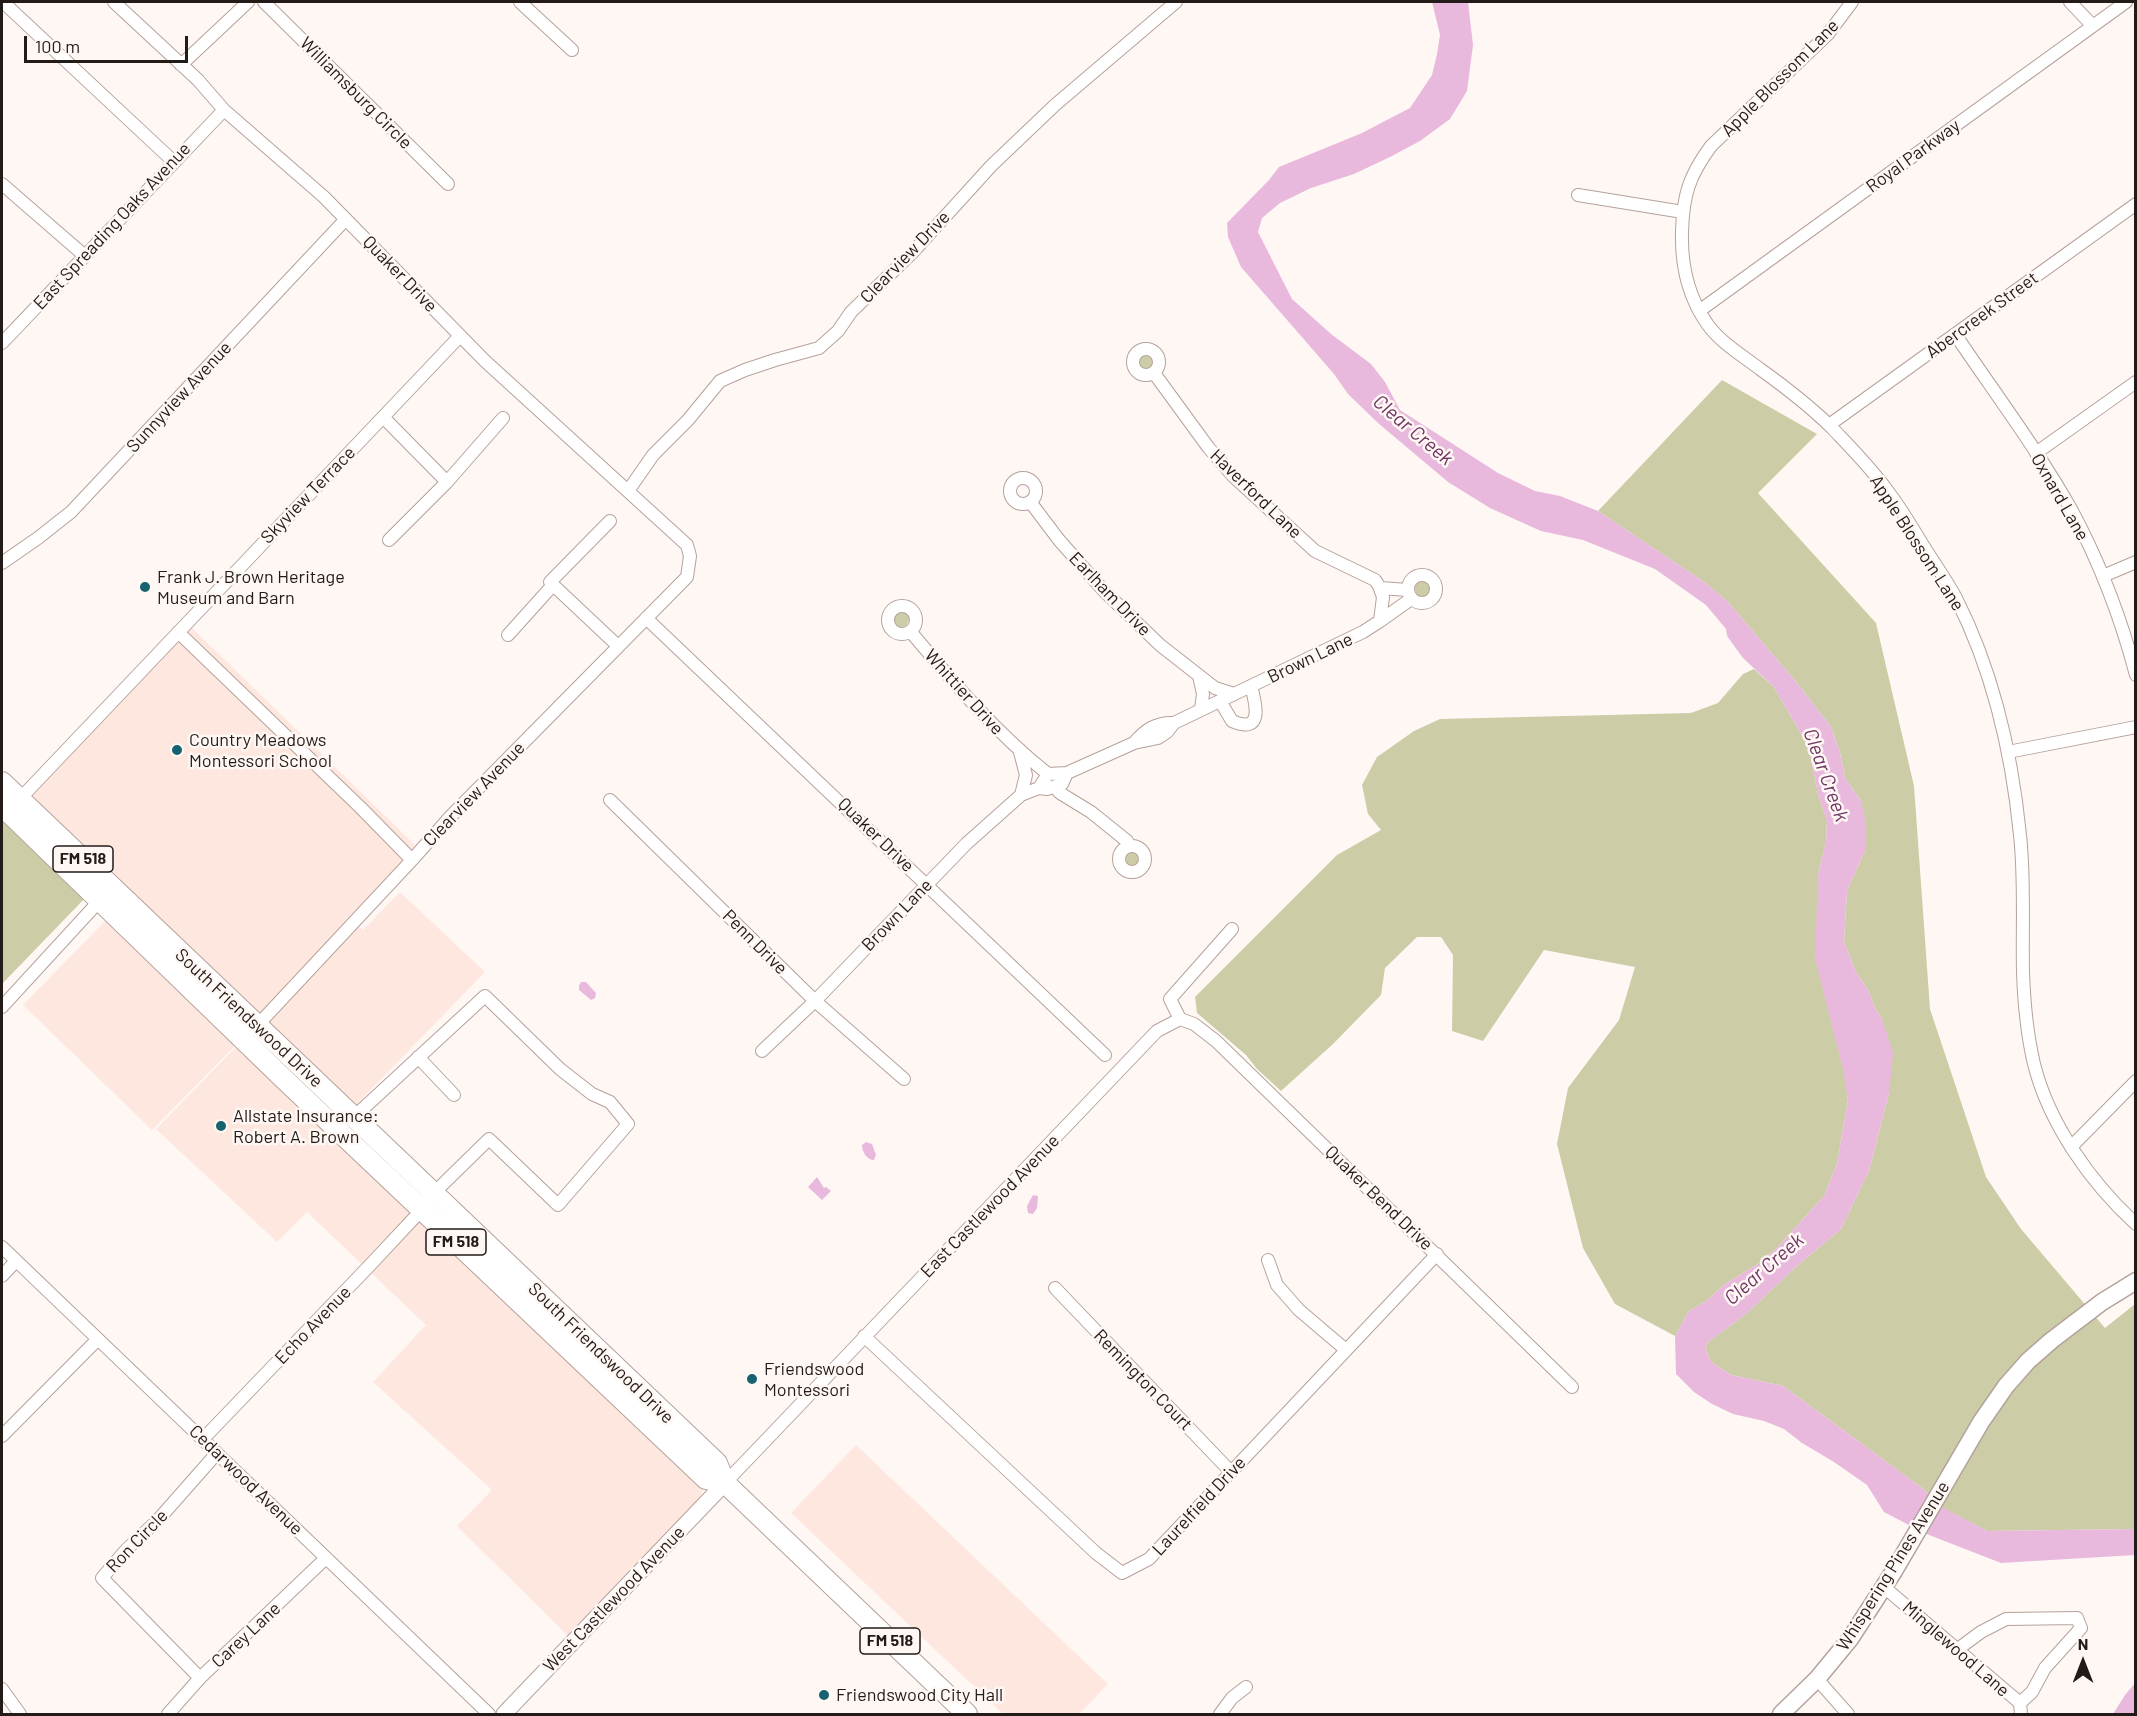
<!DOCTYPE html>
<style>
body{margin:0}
#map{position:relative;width:2137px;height:1716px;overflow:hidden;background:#fff7f4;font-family:Barlow,sans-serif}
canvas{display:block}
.frame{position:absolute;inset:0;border:3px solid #221b18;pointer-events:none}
.north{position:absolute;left:2053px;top:1632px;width:60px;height:60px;-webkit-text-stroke:4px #fff7f4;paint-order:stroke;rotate:0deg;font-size:16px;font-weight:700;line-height:24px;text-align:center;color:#221b18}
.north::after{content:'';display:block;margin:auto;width:21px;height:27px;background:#221b18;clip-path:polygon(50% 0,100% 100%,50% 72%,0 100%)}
.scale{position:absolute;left:24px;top:36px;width:164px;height:27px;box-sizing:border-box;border:3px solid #221b18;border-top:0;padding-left:8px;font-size:18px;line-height:21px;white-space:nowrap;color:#221b18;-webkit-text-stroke:4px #fff7f4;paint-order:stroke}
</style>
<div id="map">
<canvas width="2137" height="1716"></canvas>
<div class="frame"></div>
<div class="north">N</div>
<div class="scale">100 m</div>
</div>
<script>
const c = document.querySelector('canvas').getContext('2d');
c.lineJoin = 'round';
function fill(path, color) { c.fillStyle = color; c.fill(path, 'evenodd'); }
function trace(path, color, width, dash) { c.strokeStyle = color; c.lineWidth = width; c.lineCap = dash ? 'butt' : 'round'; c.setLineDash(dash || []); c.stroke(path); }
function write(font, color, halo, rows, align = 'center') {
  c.font = font + ' Barlow,sans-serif'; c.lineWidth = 5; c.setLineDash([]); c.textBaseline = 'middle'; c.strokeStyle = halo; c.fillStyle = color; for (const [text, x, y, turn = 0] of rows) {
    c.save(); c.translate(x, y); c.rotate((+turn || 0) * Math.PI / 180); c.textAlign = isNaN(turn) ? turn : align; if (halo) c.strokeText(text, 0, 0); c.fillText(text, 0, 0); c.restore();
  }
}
fill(new Path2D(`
 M191 627 416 846 349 917 363 930 400 892 485 972 353 1108 29 799Z
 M107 919 236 1045 152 1130 23 1005Z
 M237 1046 704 1485 700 1498 569 1637 457 1526 492 1490 373 1382 426 1325 307 1212 277 1242 156 1129Z
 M856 1445 1108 1684 1079 1714H1003L791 1513Z`), '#fee7df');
fill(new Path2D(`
 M1138 362a8 8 0 1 1 16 0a8 8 0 1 1-16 0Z
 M1722 380 1817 434 1758 493 1876 623 1914 786 1930 1009 1986 1177 2021 1229 2105 1328 2135 1304V1529L1987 1531 1941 1507 1922 1488 1783 1386 1731 1375 1711 1362 1705 1348 1708 1342 1746 1314 1799 1264 1841 1229 1869 1171 1889 1093 1882 1019 1874 1006 1868 990 1856 972 1844 942 1847 890 1865 851 1861 801 1845 778 1840 753 1831 727 1797 683 1728 602 1704 582 1598 511Z
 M1415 589a8 8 0 1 1 16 0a8 8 0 1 1-16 0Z
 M893 619a8 8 0 1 1 16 0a8 8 0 1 1-16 0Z
 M1754 669 1774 687 1809 748 1818 794 1827 821 1826 842 1818 874 1848 1100 1837 1164 1824 1196 1775 1250 1758 1264 1725 1284 1706 1301 1689 1311 1675 1336 1615 1304 1583 1248 1557 1144 1568 1088 1619 1020 1635 967 1544 950 1483 1041 1452 1031 1453 955 1441 937H1417L1385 968 1381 995 1333 1044 1281 1091 1257 1069 1246 1055 1197 1013 1195 997 1337 855 1381 830 1368 814 1362 785 1377 757 1414 731 1440 719 1691 713 1718 703 1743 674Z
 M2 816 87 896 2 984Z
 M1124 858a8 8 0 1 1 16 0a8 8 0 1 1-16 0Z`), '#cccda7');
fill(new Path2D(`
 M1432 2H1468L1473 45 1467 91 1450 119 1420 141 1390 157 1354 174 1311 188 1280 203 1262 218 1258 232 1292 299 1331 334 1371 364 1385 382 1400 410 1498 473 1535 491 1560 496 1598 511 1704 582 1728 602 1797 683 1831 727 1840 753 1845 778 1861 801 1865 818V851L1847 890 1844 942 1856 972 1868 990 1874 1006 1882 1019 1893 1053 1889 1093 1869 1171 1841 1229 1799 1264 1746 1314 1708 1342 1705 1348 1711 1362 1731 1375 1783 1386 1922 1488 1942 1507 1987 1531 2135 1529V1555L2001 1563 1924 1533 1884 1512 1867 1485 1834 1462 1802 1443 1784 1429 1764 1421 1733 1414 1712 1404 1694 1392 1676 1374 1675 1336 1689 1311 1706 1301 1725 1284 1758 1264 1775 1250 1824 1196 1837 1164 1848 1100 1843 1069 1815 958 1818 874 1826 842 1827 822 1818 794 1809 748 1774 687 1743 658 1727 636 1726 629 1706 605 1655 569 1583 540 1541 531 1490 508 1448 482 1378 423 1348 394 1334 374 1241 267 1228 237 1227 223 1269 180 1279 167 1362 133 1410 108 1432 75 1437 54 1440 35Z
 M581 982H586L596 993 595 998 591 1000 579 990V986Z
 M866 1142 872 1144 876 1155 874 1160C867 1160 862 1152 862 1145Z
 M817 1177 824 1188 826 1187 831 1191 822 1200 808 1187Z
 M1033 1195 1038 1196 1037 1208 1033 1214 1028 1213 1027 1206Z
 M2135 1683V1714H2113L2125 1695Z`), '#e8b9dd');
const minor = new Path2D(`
 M3 2 173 161
 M114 2 198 80 224 110 324 197 485 361 687 545 690 556 687 577 450 817 412 860 254 1029
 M264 2 448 184
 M520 2 572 50
 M1852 2 1828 34 1711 146C1689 176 1683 195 1682 232 1681 266 1688 297 1708 325 1721 343 1743 356 1760 369 1785 387 1810 406 1832 428 1852 449 1873 470 1889 493 1903 511 1914 531 1926 550 1936 566 1947 581 1956 598 1993 671 2012 754 2020 835 2025 880 2022 927 2023 972 2024 1002 2027 1034 2034 1064 2049 1124 2091 1183 2136 1224
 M2070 2 2093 26
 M181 65 248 2
 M2 184 85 256
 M1578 195 1683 212
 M1699 311 2126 2
 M1955 334C1994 392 2037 449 2071 509 2099 561 2121 618 2136 675
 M2 343 224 110
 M1133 362a13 13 0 1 1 26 0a13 13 0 1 1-26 0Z
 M383 417 447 482
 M1829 425 2136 204
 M2036 453 2136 382
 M1010 491a13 13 0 1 1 26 0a13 13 0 1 1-26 0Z
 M628 491 653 455 688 420 720 381 745 370 775 360 819 348 838 331 851 312 912 253 991 166 1055 105 1176 2
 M1031 503 1059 540 1104 591 1160 645 1215 688 1234 694
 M610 521 550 582 618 646
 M389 540 447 482 503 418
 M2 563 38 538 71 512 346 219
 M1408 589a14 14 0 1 1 28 0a14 14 0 1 1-28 0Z
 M2103 576 2136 562
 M1380 588 1408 590
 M888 620a14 14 0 1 1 28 0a14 14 0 1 1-28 0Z
 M646 618 1105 1055
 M1380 621 1411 599
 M910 631C953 682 996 733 1048 774
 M178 632 361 808 412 860
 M508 635 553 585
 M1199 676 1203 694 1201 709
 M1220 701 1232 721C1264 735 1256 704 1251 686
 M1134 743C1145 730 1156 722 1174 723
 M1020 752 1026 775 1021 795
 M2008 752 2136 727
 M1067 773 1062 784 1047 789 1039 788 1048 774 1067 773 1134 743 1158 738 1167 732 1174 723 1363 632 1380 621 1383 597 1379 586 1375 580 1315 551 1233 476 1208 447 1154 373
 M1055 787 1060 793 1091 812 1127 841 1129 846
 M610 800 815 1001 904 1079
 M17 802 460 336
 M1119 859a13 13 0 1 1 26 0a13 13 0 1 1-26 0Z
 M2 1007 103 897
 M1180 1019 1194 1024 1216 1041 1572 1387
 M1180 1019 1170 999 1232 929
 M762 1051 815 1001 966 844 1021 795 1039 788
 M418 1057 454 1095
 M2071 1147 2136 1081
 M2 1247 489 1714
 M1268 1260 1277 1285 1299 1310 1346 1350
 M2 1276 16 1261
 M1055 1288 1231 1472
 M864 1336 1096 1553 1122 1573 1149 1559 1437 1254
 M2 1436 98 1339
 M203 1439 372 1263 415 1217 441 1186 489 1139 558 1205 628 1124 610 1102 592 1094 560 1069 485 996 354 1117
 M725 1483 1157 1031 1180 1019
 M1884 1587 2020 1703 2021 1714
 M1958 1649 1981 1632 2006 1619 2077 1618 2081 1628 2045 1668 2032 1692 2020 1703
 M200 1678 102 1578 126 1550 158 1520 217 1453
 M1817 1679 1848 1714
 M2 1689 20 1714
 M168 1714 200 1678 326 1558
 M1220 1714 1232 1698 1246 1687`);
const tertiary = new Path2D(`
 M504 1714 725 1483`);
const secondary = new Path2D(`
 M1781 1714 1817 1679 1850 1639 1894 1571 1981 1422 2006 1386 2028 1361 2052 1340 2102 1302 2136 1281`);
const primary = new Path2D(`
 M2 782 717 1463 725 1483 967 1714
 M2 806 285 1080 706 1479 725 1483`);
trace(minor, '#b5a29b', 14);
trace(tertiary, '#b5a29b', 17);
trace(secondary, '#b5a29b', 19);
trace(primary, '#b5a29b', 22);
trace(minor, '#fff', 12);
trace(tertiary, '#fff', 15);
trace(secondary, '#fff', 16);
trace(primary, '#fff', 20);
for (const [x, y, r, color] of [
 [145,587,6,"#16626e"],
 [177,750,6,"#16626e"],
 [221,1126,6,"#16626e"],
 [752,1379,6,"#16626e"],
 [824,1695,6,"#16626e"]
]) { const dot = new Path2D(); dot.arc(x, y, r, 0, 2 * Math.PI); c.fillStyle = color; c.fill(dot); trace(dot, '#fff7f4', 2); }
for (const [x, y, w] of [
 [83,859,60],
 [456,1242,60],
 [890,1641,60]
]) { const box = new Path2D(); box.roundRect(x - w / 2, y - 13, w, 26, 4.5); c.fillStyle = '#fff7f4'; c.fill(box); trace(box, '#221b18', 1.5); }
write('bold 16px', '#221b18', null, [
 ["FM 518",83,859],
 ["FM 518",456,1242],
 ["FM 518",890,1641]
]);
write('18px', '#221b18', '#fff7f4', [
 ["Apple Blossom Lane",1780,78,-45],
 ["Williamsburg Circle",356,93,45],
 ["Royal Parkway",1913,156,-36],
 ["East Spreading Oaks Avenue",112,226,-47],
 ["Clearview Drive",905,257,-46],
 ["Quaker Drive",400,274,46],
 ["Abercreek Street",1982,315,-36],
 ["Sunnyview Avenue",179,397,-47],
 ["Haverford Lane",1256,494,44],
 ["Skyview Terrace",308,495,-46],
 ["Oxnard Lane",2060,497,60],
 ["Apple Blossom Lane",1917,543,57],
 ["Earlham Drive",1110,594,46],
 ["Brown Lane",1310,658,-26],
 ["Whittier Drive",964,692,48],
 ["Clearview Avenue",474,794,-46],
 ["Quaker Drive",876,835,44],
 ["Brown Lane",897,915,-46],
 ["Penn Drive",755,942,45],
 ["South Friendswood Drive",249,1018,43],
 ["Quaker Bend Drive",1379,1198,44],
 ["East Castlewood Avenue",990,1206,-46],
 ["Echo Avenue",313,1325,-46],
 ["South Friendswood Drive",601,1353,44],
 ["Remington Court",1143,1380,46],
 ["Cedarwood Avenue",246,1480,44],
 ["Laurelfield Drive",1199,1506,-47],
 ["Ron Circle",137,1541,-46],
 ["Whispering Pines Avenue",1893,1566,-58],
 ["West Castlewood Avenue",614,1599,-46],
 ["Carey Lane",246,1635,-43],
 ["Minglewood Lane",1956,1649,41]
]);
write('18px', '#221b18', '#fff7f4', [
 ["Frank J. Brown Heritage",157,577],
 ["Museum and Barn",157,598],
 ["Country Meadows",189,740],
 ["Montessori School",189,761],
 ["Allstate Insurance:",233,1116],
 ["Robert A. Brown",233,1137],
 ["Friendswood",764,1369],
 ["Montessori",764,1390],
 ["Friendswood City Hall",836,1695]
], 'left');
write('italic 20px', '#6e3664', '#fff7f4', [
 ["Clear Creek",1413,430,40],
 ["Clear Creek",1826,775,70],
 ["Clear Creek",1764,1269,-41]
]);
</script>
